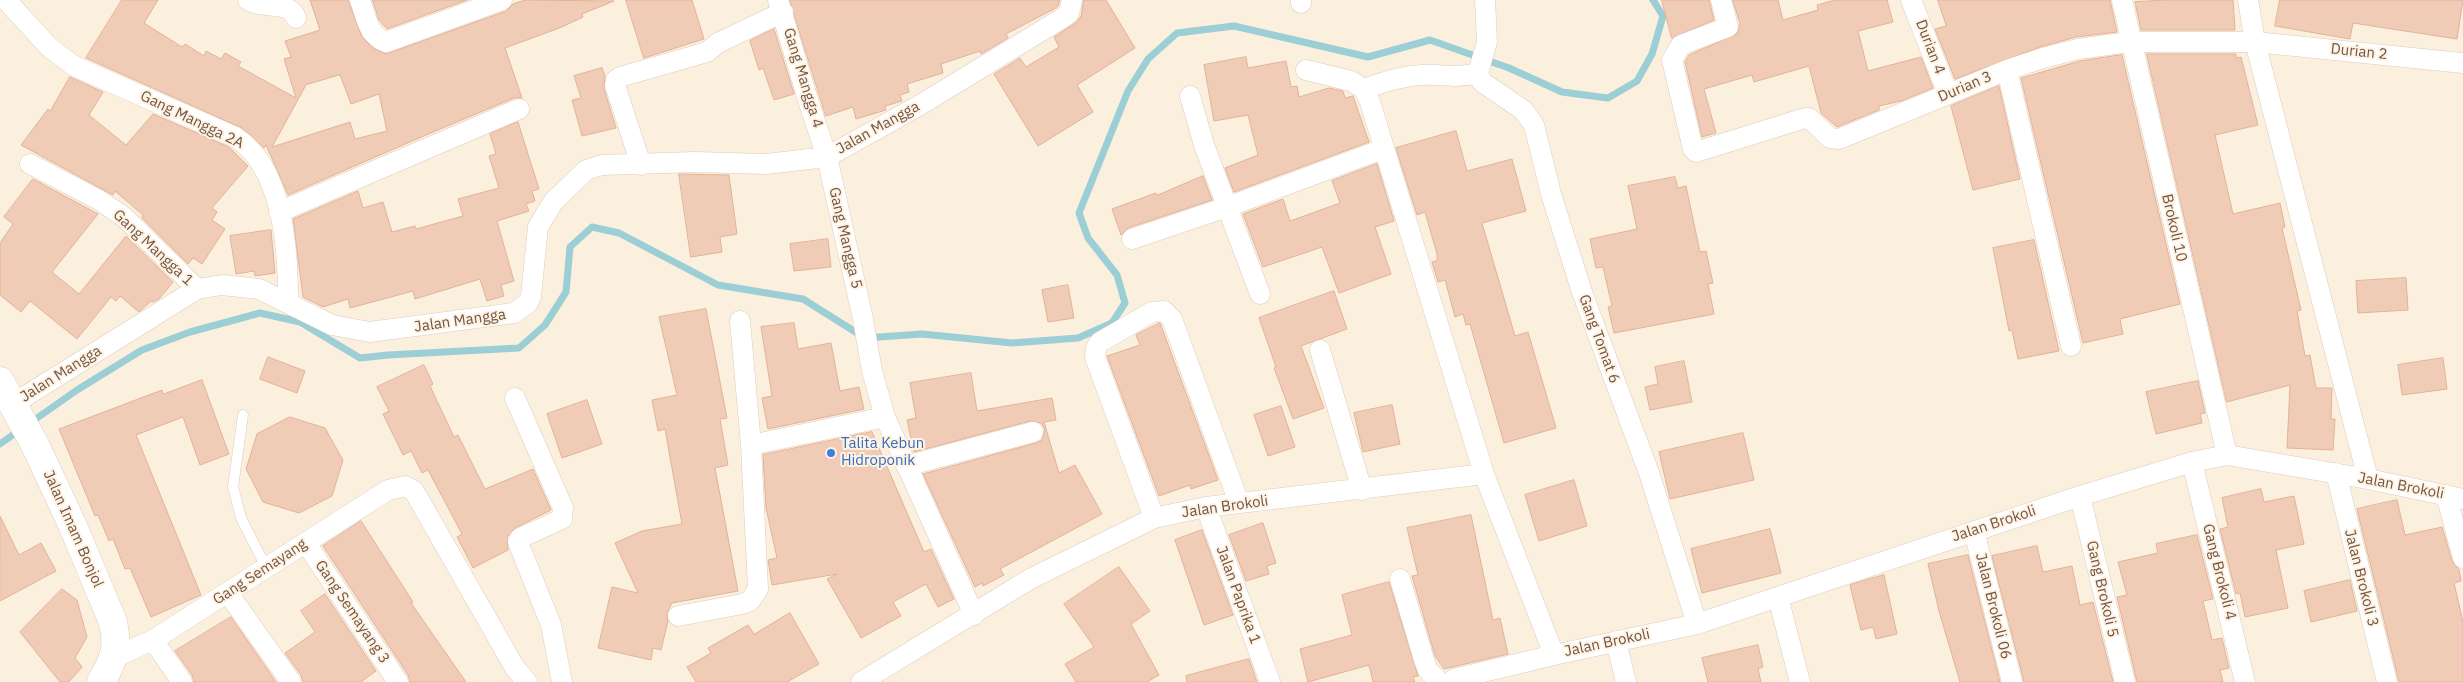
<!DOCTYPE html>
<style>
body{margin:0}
canvas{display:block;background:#fbefde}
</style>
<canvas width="2463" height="682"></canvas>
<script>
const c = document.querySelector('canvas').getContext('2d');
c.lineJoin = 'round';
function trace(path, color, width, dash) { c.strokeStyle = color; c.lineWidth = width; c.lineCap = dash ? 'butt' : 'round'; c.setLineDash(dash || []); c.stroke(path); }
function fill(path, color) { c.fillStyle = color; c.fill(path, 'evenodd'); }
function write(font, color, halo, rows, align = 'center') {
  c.font = font + ' "IBM Plex Sans",sans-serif'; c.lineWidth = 4; c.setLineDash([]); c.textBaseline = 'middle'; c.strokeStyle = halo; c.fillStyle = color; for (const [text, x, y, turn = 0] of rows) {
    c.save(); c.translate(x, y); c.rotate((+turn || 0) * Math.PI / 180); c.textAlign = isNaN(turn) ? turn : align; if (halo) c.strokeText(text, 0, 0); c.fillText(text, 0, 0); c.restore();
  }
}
trace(new Path2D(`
 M30 423 77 390 142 350 190 332 260 313 300 322 360 358 388 355 519 348 545 325 566 292 570 247 592 227 619 233 718 285 803 299 865 338 922 334 1012 343 1078 338 1112 323 1125 303 1117 275 1088 238 1079 213 1128 91 1148 59 1177 33 1234 26 1368 57 1430 40 1509 68 1562 92 1608 98 1637 81 1652 54 1663 16 1653 0
 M0 444 21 429`), '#9bced5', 7);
const building = new Path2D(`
 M122 0H158L144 23 182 47 185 44 204 56 206 51 221 59 225 53 241 62 238 66 296 98 284 59 291 57 285 41 320 30 310 0H348L362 37 373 48 386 54 506 11 513 4 525 0 614 1 582 14 583 17 562 27 505 48 522 98H514L426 135 288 195 266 145 264 148 242 128 86 58ZM340 75 351 104 379 94 387 131 355 139 350 122 272 147 306 85Z
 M373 0H467L387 29 379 20Z
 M626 0H692L704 39 644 58Z
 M790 0H1060L1058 6 1054 9 1006 34 1008 38 981 54 980 51 941 64 943 73 907 84 909 92 900 95 902 101 885 106 886 110 856 119 853 107 826 116Z
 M1084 0H1106L1135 48 1077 85 1093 112 1038 146 994 74 1020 58 1026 67 1059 47 1054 37 1077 22 1081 16Z
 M1662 0H1709L1714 20 1672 38Z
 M1733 0H1778L1783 20 1818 10 1817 5 1835 0H1887L1893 22 1858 31 1868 71 1921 57 1933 88 1901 101 1879 106V110L1837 127 1821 113 1809 66 1754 82 1752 75 1704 89 1716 133 1702 137 1685 62 1689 55 1737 34 1740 24Z
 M1938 0H2110L2117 32 2076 37 2040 47 1955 79 1935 29 1946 26Z
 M2168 0H2233L2235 30H2141L2135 2Z
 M2280 0H2463L2457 39 2353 23 2350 39 2275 26Z
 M774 29 794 94 774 100 763 68 759 70 750 41Z
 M2147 54H2236V58L2241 57 2258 125 2215 135 2233 214 2280 203 2285 227 2282 228 2301 310 2297 311 2305 356 2310 355 2316 388H2332L2331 419H2335L2333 450 2287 448 2290 385 2227 402Z
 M2122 55 2180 304 2120 319 2123 334 2083 343 2021 78 2080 61Z
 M1246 57 1248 68 1286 61 1291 87 1297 86 1299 97 1329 88 1343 91 1345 98 1353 96 1369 142 1234 192 1225 168 1258 155 1248 115 1214 121 1204 65Z
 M602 68 605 76 604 89 616 128 582 136 572 100 581 98 574 76Z
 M70 77 103 92 89 115 126 145 153 114 229 147 248 166 212 208 217 212 212 220 225 229 202 264 193 258 188 264 142 218 143 215 115 191 113 195 21 145 48 109 50 111Z
 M1999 86 2020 179 1973 190 1951 106Z
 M518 122 539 189 532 191 535 201 526 204 529 211 497 221 514 281 501 285 504 296 487 301 480 279 415 299 413 291 350 308 348 299 323 307 303 297 293 219 358 191 363 208 383 202 392 232 415 226 416 229 463 216 458 199 499 188 489 156 496 154 490 134Z
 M1456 131 1467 171 1512 159 1526 211 1482 223 1515 336 1528 332 1556 428 1504 443 1470 324 1466 325 1463 314 1455 317 1445 280 1438 282 1432 262 1437 261V254L1425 212 1417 215 1396 148Z
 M1377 164 1394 221 1375 227 1391 274 1339 293 1322 247 1263 267 1243 214 1283 199 1290 221 1340 203 1332 181Z
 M679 174 729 175 737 234 720 237 722 252 691 257Z
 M1203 176 1212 200 1128 228 1121 235 1112 209 1156 193 1157 195Z
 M1675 177 1678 188 1686 186 1700 252 1706 251 1713 283 1708 284 1714 314 1614 333 1608 307 1612 306 1603 267 1596 268 1590 239 1637 229 1628 186Z
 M33 179 98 214 52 272 79 294 126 236 173 282 159 299 153 302 151 301 139 312 120 296 116 301 111 297 77 339 30 301 21 312 0 295V243L13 224 4 217Z
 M271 230 275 273 255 276 254 271 236 274 230 236Z
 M828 239 831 267 794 271 790 244Z
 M2034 240 2059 351 2018 359 2012 330 2009 331 1993 248Z
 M2406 278 2408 310 2358 313 2356 281Z
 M1068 285 1074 318 1048 322 1042 290Z
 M1334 291 1347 329 1301 346 1324 408 1293 419 1274 368 1276 367 1259 318Z
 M706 309 727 418 720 419 728 465 715 468 738 591 672 603 667 613 668 621 661 650 653 648 651 660 598 648 612 587 638 593 615 543 642 531 682 524 665 429 658 431 652 400 677 395 659 317Z
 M794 323 798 349 831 343 840 391 859 387 864 409 768 429 762 398 772 396 761 327Z
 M1160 323 1218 480 1191 489 1190 485 1159 496 1107 356 1140 345 1136 335Z
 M268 357 305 371 297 393 260 379Z
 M2443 358 2447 389 2402 395 2398 365Z
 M1684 361 1692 402 1650 410 1645 387 1658 384 1655 367Z
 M424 365 433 384 430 386 454 437 458 435 485 489 533 469 551 510 515 528 507 537 508 550 473 568 457 537 462 534 428 470 422 473 411 451 403 455 383 414 389 411 377 387Z
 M971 373 977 411 1052 398 1056 420 1044 422 1059 473 1075 465 1102 514 1000 569 1004 575 983 586 982 583 975 587 923 474 1036 443 1042 440 1045 429 1041 423 1030 421 914 452 907 420 916 418 910 383Z
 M202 380 229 454 200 465 183 417 136 435 201 595 151 617 130 568 125 569 113 539 109 541 98 515 95 516 59 429 162 390 163 394Z
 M2198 381 2205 413 2200 414 2202 423 2156 434 2146 392Z
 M587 400 602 444 562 458 547 414Z
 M1392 405 1400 444 1363 452 1354 413Z
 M1281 406 1295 447 1268 456 1254 415Z
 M290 417 325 428 343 460 332 496 299 513 263 502 246 469 257 434Z
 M872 432 924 552 931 549 954 599 938 607 926 584 893 602 901 616 861 638 827 579 837 574 772 585 768 560 777 558 766 508 763 455Z
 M1743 433 1754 480 1670 499 1659 452Z
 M1574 480 1587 526 1539 541 1525 495Z
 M2261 489 2264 502 2294 496 2304 544 2276 550 2288 608 2245 617 2240 593 2236 594 2220 529 2228 527 2222 498Z
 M2397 500 2405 535 2442 527 2452 561 2459 569 2461 581 2454 583 2463 622V682H2399L2357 509Z
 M1471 515 1493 620 1500 618 1508 654 1444 669 1435 656 1412 576 1418 575 1407 528Z
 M0 516 19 555 41 543 56 571 0 601Z
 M361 521 413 602 411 603 466 682H410L408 675 323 546Z
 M1263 523 1276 563 1267 566 1269 574 1246 581 1229 535Z
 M1770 529 1781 573 1702 593 1691 549Z
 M1202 530 1233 615 1204 625 1175 540Z
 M2197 535 2213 599 2203 601 2212 640 2222 638 2229 668 2220 670 2223 682H2137L2117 597 2127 595 2118 562 2158 553 2156 544Z
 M2037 546 2043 572 2072 566 2080 605 2093 602 2113 682H2024L1992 556Z
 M1968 555 2000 682H1960L1939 611 1928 564Z
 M1119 567 1150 611 1131 624 1159 675 1147 682H1076L1065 664 1094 647 1064 604Z
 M1884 575 1897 634 1876 639 1873 627 1861 630 1850 585Z
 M2350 580 2357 611 2311 622 2304 591Z
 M1389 582 1418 676 1413 677 1415 682H1373L1369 665 1308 682 1300 649 1352 635 1342 595Z
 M62 589 77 600 87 637 75 658 82 667 69 682H60L20 632Z
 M325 594 376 671 361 682H303L301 675 285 653 315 632 301 611Z
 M790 613 819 664 787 682H696L687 667 711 653 708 648 748 625 754 634Z
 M231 617 276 682H194L192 675 175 651Z
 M1758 645 1763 667 1758 669 1761 682H1708L1702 658Z
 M1249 659 1257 682H1187L1186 676Z`);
fill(building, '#f0ccb7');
trace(building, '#e2b297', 1);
const lane = new Path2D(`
 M243 415 233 487 241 518 267 569`);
const street = new Path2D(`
 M6 0 49 47 74 66 235 137C284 168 288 250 288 301
 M248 0C264 10 290 0 296 18
 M360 0C366 16 368 36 386 42L502 0
 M778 0 808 100 827 157 863 319 872 371 885 417 974 615
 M1301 0V3
 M1721 0 1728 27 1681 45 1672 60 1693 149 1696 152 1805 118H1809L1830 138 1839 139 2007 70 2043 58 2078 49 2130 42H2255L2463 63
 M1911 0 1948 94
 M2122 0 2227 455
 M2248 0 2255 42 2368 479
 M1306 70 1351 81 1364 89 1370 102 1484 474
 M2007 70 2071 346
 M1478 73 1482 82 1523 110 1534 125 1551 194 1582 292 1649 473 1697 624
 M1478 73 1487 42 1485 0
 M1364 89C1385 81 1413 73 1436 75 1451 76 1463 77 1478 73
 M1190 96 1204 145 1260 294
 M30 164 99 200 124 217 197 289
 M641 165 615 85 616 80 620 77 707 52 718 43 783 12
 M279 212 519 109
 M1132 239 1227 207 1383 149
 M1320 350 1362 490
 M515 398 563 508 562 519 520 538 518 542 551 625 562 682
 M13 404 197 289 222 285 259 289 332 325 370 332 514 313 528 303 531 296 538 227 553 202 586 170 602 165 695 162 766 164 827 157 920 105 1061 19 1069 13 1072 0
 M751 445 885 417
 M2192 462 2245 682
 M906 466 1033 432
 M2336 473 2387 682
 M2446 495 2463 558
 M2080 496 2125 682
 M1206 507 1270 682
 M1154 518 1095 357 1096 348 1100 342 1152 312 1164 311 1172 319 1239 503
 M1974 531 2012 682
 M306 543 398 682
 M1400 579 1424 660 1428 670 1439 682
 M228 593 291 682
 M1778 597 1800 682
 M678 616 742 604 750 601 758 589 751 445 740 321
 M153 640 182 682
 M1616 641 1626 682
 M115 657 153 640 388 490 405 486 414 491 515 668 527 682
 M861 682 1030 579 1154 518 1206 507 1484 474 1554 655 1697 624 2080 496 2192 462 2227 455 2368 479 2463 499
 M1451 682 1454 679 1554 655`);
const secondary = new Path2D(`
 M0 381 35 445 72 524 113 622C119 649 114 659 101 682`);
trace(lane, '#dfcbbb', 11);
trace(street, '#dfcbbb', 21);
trace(secondary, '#e4ccb9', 29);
trace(lane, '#fff', 10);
trace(street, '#fff', 20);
trace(secondary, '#fff', 28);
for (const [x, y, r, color] of [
 [831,453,5,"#3f7fe0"]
]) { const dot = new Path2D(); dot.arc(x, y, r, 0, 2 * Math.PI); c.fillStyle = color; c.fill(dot); trace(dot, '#fff4e4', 2); }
write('15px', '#715547', '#fff4e4', [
 ["Durian 4",1930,47,69],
 ["Durian 2",2359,52,6],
 ["Gang Mangga 4",803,78,73],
 ["Durian 3",1965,87,-23],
 ["Gang Mangga 2A",192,120,26],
 ["Jalan Mangga",878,128,-29],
 ["Brokoli 10",2174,228,77],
 ["Gang Mangga 5",845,238,77],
 ["Gang Mangga 1",153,248,43],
 ["Jalan Mangga",460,321,-8],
 ["Gang Tomat 6",1599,339,70],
 ["Jalan Mangga",61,374,-32],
 ["Jalan Brokoli",2401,486,11],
 ["Jalan Brokoli",1225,507,-8],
 ["Jalan Brokoli",1994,524,-18],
 ["Jalan Imam Bonjol",73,529,66],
 ["Gang Semayang",260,572,-33],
 ["Gang Brokoli 4",2219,572,76],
 ["Jalan Brokoli 3",2361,578,76],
 ["Gang Brokoli 5",2102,589,77],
 ["Jalan Paprika 1",1238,595,70],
 ["Jalan Brokoli 06",1993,606,76],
 ["Gang Semayang 3",352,612,56],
 ["Jalan Brokoli",1607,643,-12]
]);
write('15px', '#366cbe', '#fff4e4', [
 ["Talita Kebun",841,444],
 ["Hidroponik",841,461]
], 'left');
</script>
